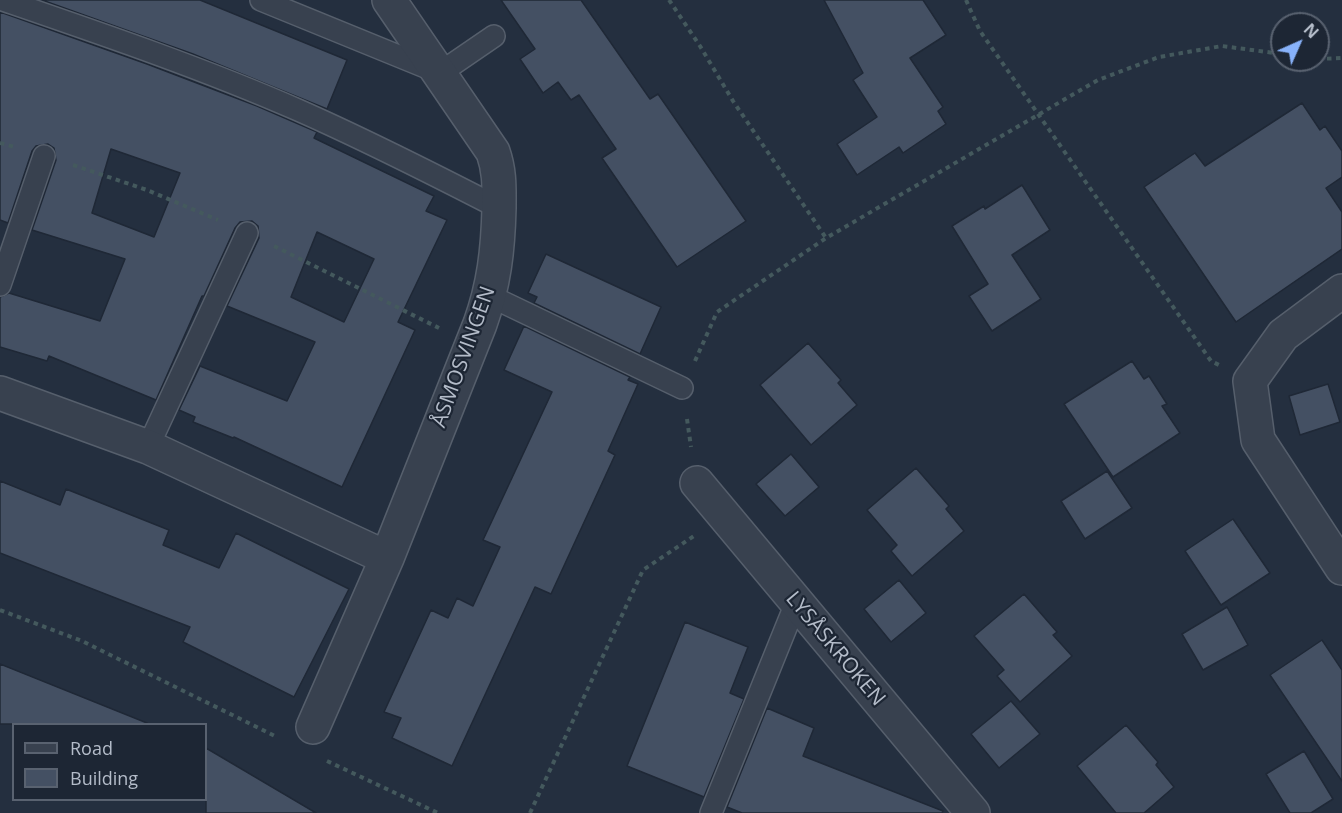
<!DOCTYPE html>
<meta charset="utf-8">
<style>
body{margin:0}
#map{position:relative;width:1342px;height:813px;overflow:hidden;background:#242f3f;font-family:"Open Sans",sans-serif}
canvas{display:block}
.legend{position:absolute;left:12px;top:723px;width:195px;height:78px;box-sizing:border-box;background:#1d2634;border:2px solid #596270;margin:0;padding:8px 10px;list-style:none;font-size:18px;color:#b4bcc9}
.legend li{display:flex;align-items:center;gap:12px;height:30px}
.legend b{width:30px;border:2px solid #596270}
.north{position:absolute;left:1270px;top:12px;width:60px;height:60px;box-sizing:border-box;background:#1d2634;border:2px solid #596270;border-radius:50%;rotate:45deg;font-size:16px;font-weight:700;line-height:24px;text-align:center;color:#b4bcc9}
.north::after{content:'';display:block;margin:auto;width:21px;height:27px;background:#88b2fa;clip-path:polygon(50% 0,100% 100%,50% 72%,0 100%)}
</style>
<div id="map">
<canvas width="1342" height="813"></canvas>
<ul class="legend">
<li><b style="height:8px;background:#38414f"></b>Road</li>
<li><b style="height:16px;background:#445063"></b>Building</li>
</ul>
<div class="north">N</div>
</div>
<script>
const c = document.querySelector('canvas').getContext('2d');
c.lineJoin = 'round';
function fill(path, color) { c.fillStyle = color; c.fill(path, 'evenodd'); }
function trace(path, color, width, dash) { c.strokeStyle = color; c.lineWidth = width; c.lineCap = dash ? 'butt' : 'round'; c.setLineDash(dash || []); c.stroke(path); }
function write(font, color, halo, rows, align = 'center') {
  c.font = font + ' "Open Sans",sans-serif'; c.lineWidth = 4.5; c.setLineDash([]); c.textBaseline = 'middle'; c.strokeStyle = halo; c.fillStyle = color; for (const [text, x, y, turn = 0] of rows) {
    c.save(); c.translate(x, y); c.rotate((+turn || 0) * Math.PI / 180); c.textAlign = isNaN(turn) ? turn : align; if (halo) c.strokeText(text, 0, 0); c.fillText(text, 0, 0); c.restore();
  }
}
const building = new Path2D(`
 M42 0H200L347 60 327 109 193 54Z
 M501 0H581L650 99 658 94 746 221 677 267 602 158 616 149 579 95 571 100 558 82 543 93 520 59 535 49Z
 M824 0H923L946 35 910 58 943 107 938 111 946 124 903 153 899 147 857 175 837 144 877 117 853 80 863 73Z
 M0 12 147 64 257 106 317 132 314 138 434 196 426 211 447 220 398 322 415 330 342 487 234 437 233 438 193 422 195 417 179 410 200 366 287 401 315 342 227 306 259 238 258 226 252 221 240 222 235 228 204 296H202L156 400 49 356 47 361 0 347V297L9 293 100 321 125 259 32 230 56 160 54 148 48 144 36 146 32 151 8 223 0 220ZM111 149 180 173 154 237 92 213ZM317 232 374 259 344 322 291 297Z
 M1302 103 1320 130 1325 126 1342 151V177L1326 188 1342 212V249L1236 322 1144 187 1195 153 1205 166Z
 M1022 185 1050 230 1012 255 1041 299 992 331 969 296 988 284 952 226 984 206 985 209Z
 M546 254 661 307 640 354 534 303 537 297 528 293Z
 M524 326 630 377 628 380 638 384 608 451 615 455 551 594 535 587 452 766 392 738 401 718 384 712 431 610 448 618 457 598 473 606 500 547 483 540 552 392 504 370Z
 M808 343 841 380 838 383 857 405 811 445 760 385Z
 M1132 361 1144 379 1149 376 1167 404 1162 406 1180 433 1113 477 1064 404Z
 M1328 384 1340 422 1300 435 1289 396Z
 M791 454 819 487 785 516 756 484Z
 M916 468 949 506 946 509 964 531 912 576 891 551 897 545 867 510Z
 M1107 471 1132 508 1085 539 1061 501Z
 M0 481 60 505 66 489 169 530 163 545 219 568 236 533 349 589 294 697 183 642 190 627 0 553Z
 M1233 519 1270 573 1221 605 1185 551Z
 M899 580 926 613 891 642 864 609Z
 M1024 594 1057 632 1053 635 1072 656 1020 702 997 676 1004 670 974 636Z
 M1227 607 1248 645 1203 670 1182 634Z
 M685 622 748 647 730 693 744 699 704 797 627 766Z
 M1322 640 1342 670V781L1270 675Z
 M0 664 147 723 146 724H0Z
 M1011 701 1040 734 999 768 971 734Z
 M767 708 814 728 803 756 943 811 942 813H742L727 807Z
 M1126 725 1158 762 1156 765 1174 787 1144 813H1116L1077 766Z
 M206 748 316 813H206Z
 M1304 751 1333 799 1311 813H1290L1266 774Z`);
fill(building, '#445063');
trace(building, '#1f2836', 1.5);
const lane = new Path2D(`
 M3 0C102 34 202 68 298 110 366 140 433 174 499 208
 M261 0 440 73 494 36
 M0 285 44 156
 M490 296 682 388
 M148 447 247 233
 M711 813 796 603`);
const street = new Path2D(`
 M1342 291 1283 335 1250 381 1258 440 1342 568
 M0 393 148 447 387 558
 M697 483 973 813
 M313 727 387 558 480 324C494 285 498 250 499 208 499 188 500 172 493 152L389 0`);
trace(lane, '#565f6c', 24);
trace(street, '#565f6c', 36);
trace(new Path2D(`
 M669 0 700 46 733 101 826 238
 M966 0 980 31 1211 361 1219 365
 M1318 59 1342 58
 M0 143 15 147
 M73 165 147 190 218 220
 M274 246 439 328
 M695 361 717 312 826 238 1098 80 1159 57 1222 46 1282 54
 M687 419 691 447
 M0 610 82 641 277 737
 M327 761 438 813
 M530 813 643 570 694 536`), '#44595d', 4, [4.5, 4.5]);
trace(lane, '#38414f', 21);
trace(street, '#38414f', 33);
write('21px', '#b4bcc9', '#1d2634', [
 ["ÅSMOSVINGEN",464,357,-70],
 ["LYSÅSKROKEN",835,649,50]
]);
</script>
